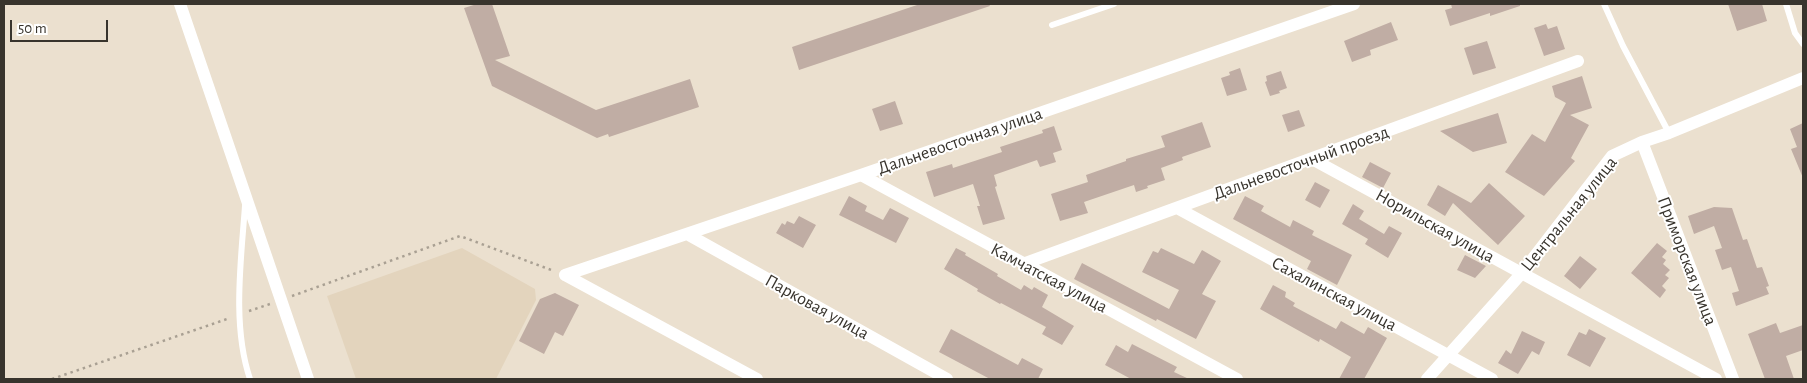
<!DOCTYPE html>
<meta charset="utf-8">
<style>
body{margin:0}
#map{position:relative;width:1807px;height:383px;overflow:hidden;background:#ebe0cf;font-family:"Alegreya Sans",sans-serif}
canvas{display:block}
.frame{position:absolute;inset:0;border:5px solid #38342d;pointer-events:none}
.scale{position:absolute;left:10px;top:20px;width:98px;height:22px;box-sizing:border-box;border:2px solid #38342d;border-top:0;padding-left:6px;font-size:15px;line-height:18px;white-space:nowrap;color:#38342d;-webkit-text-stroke:4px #fff;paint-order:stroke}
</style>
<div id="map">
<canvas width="1807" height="383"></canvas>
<div class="frame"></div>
<div class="scale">50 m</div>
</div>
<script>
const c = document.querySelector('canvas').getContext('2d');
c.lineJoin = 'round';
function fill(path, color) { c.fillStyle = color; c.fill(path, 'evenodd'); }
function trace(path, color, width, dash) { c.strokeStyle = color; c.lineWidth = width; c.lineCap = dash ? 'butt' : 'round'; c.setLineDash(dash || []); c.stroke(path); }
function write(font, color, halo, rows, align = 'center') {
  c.font = font + ' "Alegreya Sans",sans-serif'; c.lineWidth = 4; c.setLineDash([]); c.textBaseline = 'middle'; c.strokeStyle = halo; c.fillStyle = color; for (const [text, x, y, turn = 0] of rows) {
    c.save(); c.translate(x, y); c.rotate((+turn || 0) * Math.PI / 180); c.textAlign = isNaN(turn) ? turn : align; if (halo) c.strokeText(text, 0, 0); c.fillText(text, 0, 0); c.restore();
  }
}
fill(new Path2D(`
 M462 248 535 289 536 300 496 379H356L327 296Z`), '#e3d4bd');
fill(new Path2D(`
 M477 4H492L510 56 495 60 596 110 690 79 699 107 609 137 608 134 597 138 492 86 464 8Z
 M920 4H989L990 6 799 70 792 47Z
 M1451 4H1520V6L1490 16V13L1450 26 1445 10 1452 8Z
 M1728 4H1762L1767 21 1737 31Z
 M1391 22 1398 40 1370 50 1371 55 1352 62 1344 41Z
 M1546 24 1548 29 1557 26 1565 49 1544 56 1534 28Z
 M1487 41 1496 68 1473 75 1464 48Z
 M1240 68 1247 90 1227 96 1221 78 1230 75 1229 72Z
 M1281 71 1287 88 1279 91 1280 93 1270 96 1265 82 1267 81 1266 76Z
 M1582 76 1592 108 1570 115 1589 125 1571 158 1575 161 1544 196 1505 172 1532 134 1545 142 1566 103 1555 97 1552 86Z
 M895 101 903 124 880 131 872 109Z
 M1299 110 1305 126 1288 132 1282 115Z
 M1498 113 1507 143 1473 152 1440 131Z
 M1202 122 1211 147 1182 157 1183 160 1161 168 1165 180 1147 186 1148 188 1136 192 1134 185 1084 202 1088 213 1060 221 1051 194 1088 182 1086 175 1126 161V159L1165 147 1161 136Z
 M1803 123V178L1791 149 1797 147 1790 129Z
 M1054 126 1062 150 1053 153 1056 162 1040 167 1037 160 994 175 997 186 995 187 1005 219 983 225 977 206H980L973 184 934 197 926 172 952 164 953 168 1002 152 1000 147 1043 133 1042 130Z
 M1370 162 1391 173 1383 188 1362 177Z
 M1315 182 1330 190 1320 208 1305 200Z
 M1489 183 1525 216 1498 245 1453 203 1445 216 1427 205 1438 185 1471 203Z
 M849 196 867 206 865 211 883 220 890 208 909 218 896 243 839 215Z
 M1245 196 1264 206 1261 211 1290 227 1293 220 1314 231 1312 235 1352 255 1337 285 1307 269 1311 261 1233 219Z
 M1353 204 1364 211 1359 219 1384 234 1389 226 1402 233 1388 258 1365 244 1368 239 1342 224Z
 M1714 207 1732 208 1743 240 1747 239 1757 268 1762 267 1769 286 1766 287 1769 294 1736 306 1732 293 1739 291 1731 267 1722 270 1715 250 1722 248 1714 226 1694 234 1688 216Z
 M799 216 816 225 803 248 776 233 782 223 785 225 787 221 794 224Z
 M1657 243 1667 251 1662 257 1666 260 1663 264 1670 270 1665 275 1669 278 1662 286 1666 290 1660 298 1631 273Z
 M956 248 966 253 965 255 998 274 997 276 1021 290 1024 285 1032 290 1034 287 1048 295 1042 307 1074 326 1062 345 1042 334 1046 327 1001 303 1000 304 977 291 978 289 944 269Z
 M1161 248 1194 264 1202 250 1221 261 1202 294 1216 301 1196 339 1157 319 1156 321 1074 279 1082 263 1169 309 1179 290 1142 272 1153 251 1158 253Z
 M1465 255 1486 266 1475 278 1457 270Z
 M1580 256 1597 269 1580 289 1564 276Z
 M1273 285 1286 292 1285 297 1295 303 1293 306 1336 329 1341 321 1364 334 1368 327 1387 338 1364 379H1339L1351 357 1320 339 1319 342 1260 309Z
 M555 293 579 305 563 336 555 332 544 354 519 341 540 299Z
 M1776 323 1780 333 1803 325V350L1786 356 1794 379H1765L1748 334Z
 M951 329 1018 365 1022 358 1043 369 1038 379H990L939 352Z
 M1589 329 1606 338 1590 367 1567 355 1579 332 1586 335Z
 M1522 331 1545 342 1539 355 1532 351 1518 374 1498 363 1506 350 1511 354Z
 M1132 344 1177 367 1174 372 1189 379H1131L1105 365 1116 345 1128 352Z`), '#c0ada4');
trace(new Path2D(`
 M292 296 460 236 554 271
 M249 311 270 304
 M52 379 230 318`), '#a9a093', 2.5, [2.5, 4]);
trace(new Path2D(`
 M1604 4 1623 46 1669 133
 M1786 4 1795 33 1803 44
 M1052 25 1114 4
 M245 206C241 261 232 326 250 379`), '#fff', 6);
trace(new Path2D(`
 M180 4 308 379
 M1642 142 1733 379
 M1312 159 1716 379
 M861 175 1237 379
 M1177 208 1492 379
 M687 234 947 379
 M1023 264 1578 61
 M565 275 861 175 1354 4
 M565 275 757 379
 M1427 379 1521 274 1612 156 1642 142 1669 133 1803 78`), '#fff', 12);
write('18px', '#38342d', '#fff', [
 ["Дальневосточная улица",960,141,-19],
 ["Дальневосточный проезд",1301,163,-20],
 ["Центральная улица",1569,214,-51],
 ["Норильская улица",1435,226,29],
 ["Приморская улица",1687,261,69],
 ["Камчатская улица",1049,278,28],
 ["Сахалинская улица",1334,294,28],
 ["Парковая улица",817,307,29]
]);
</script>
